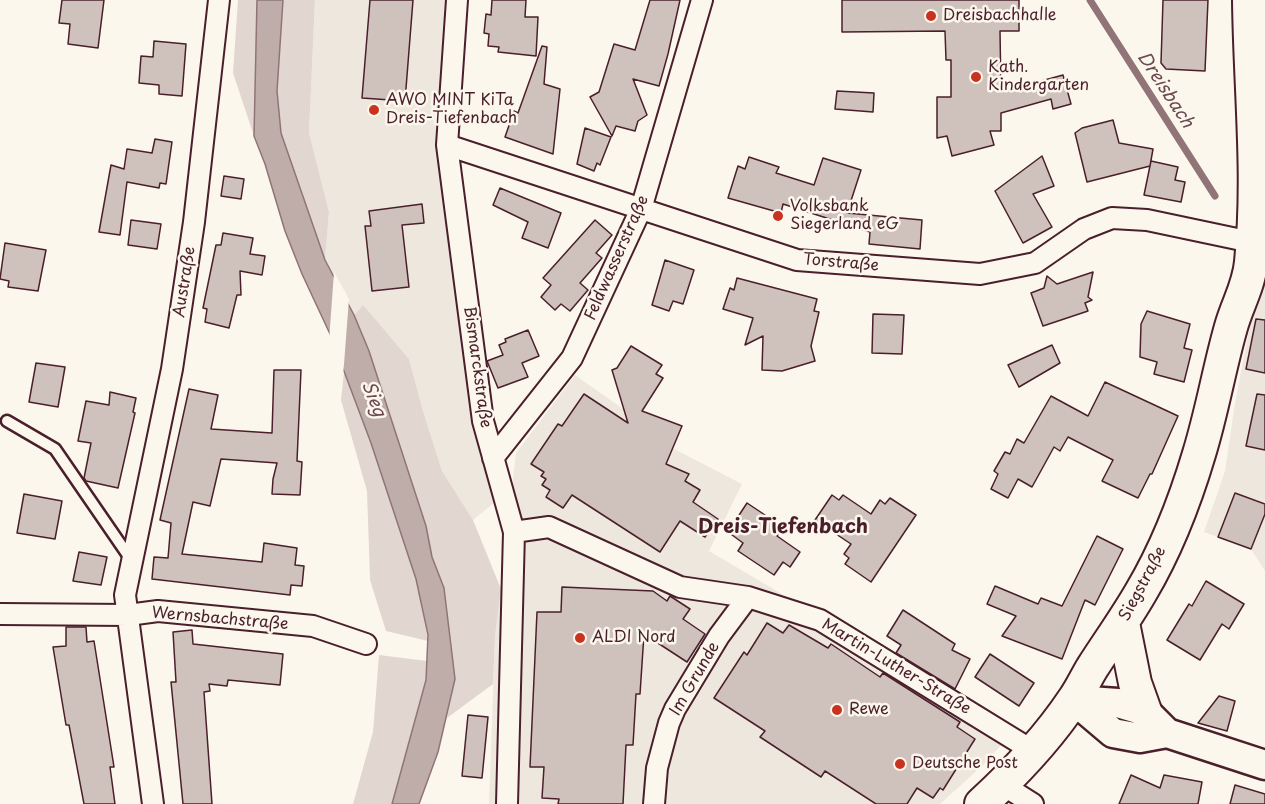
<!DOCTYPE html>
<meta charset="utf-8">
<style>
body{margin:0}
canvas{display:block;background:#fbf7ec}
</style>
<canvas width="1265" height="804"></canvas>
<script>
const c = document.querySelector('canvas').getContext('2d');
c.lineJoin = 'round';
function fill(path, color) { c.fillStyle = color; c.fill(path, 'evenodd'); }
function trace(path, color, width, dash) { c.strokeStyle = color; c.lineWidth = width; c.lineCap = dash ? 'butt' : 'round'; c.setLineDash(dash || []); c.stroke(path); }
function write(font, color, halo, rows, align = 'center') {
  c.font = font + ' "Playpen Sans",sans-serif'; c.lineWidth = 5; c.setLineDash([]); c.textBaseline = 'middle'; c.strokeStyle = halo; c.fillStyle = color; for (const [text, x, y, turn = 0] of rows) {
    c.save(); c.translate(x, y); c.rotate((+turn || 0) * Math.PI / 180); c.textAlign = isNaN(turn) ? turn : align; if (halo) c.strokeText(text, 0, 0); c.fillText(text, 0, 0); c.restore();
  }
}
fill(new Path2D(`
 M315 0H451L447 207 472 421 495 502 473 520 442 471 423 411 409 359 362 306 354 315 325 260 329 212 309 133Z
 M1265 198V571L1251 549 1204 532 1225 471 1235 403 1255 298Z
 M575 375 646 425 645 434 742 484 709 551 1014 731 982 766 940 804H489L495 636 516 453Z`), '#eee7de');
fill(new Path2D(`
 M238 0H257L254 136 233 73Z
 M283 0H315L309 133 329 212 325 260 281 133 277 91Z
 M363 305 409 359 423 411 442 471 473 520 501 589 495 636 493 684 447 718 455 679 444 588 432 557 426 526 369 351 354 315Z
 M344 372 371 443 416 579 428 641 386 631 370 580 367 491 341 400Z
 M379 655 427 661 426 680 392 804H353L373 732Z`), '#e2d7d0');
const water = new Path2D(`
 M257 0H283L277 91 281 133 325 260 354 315 369 351 426 526 432 557 444 588 455 679 438 752 419 804H392L426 680 428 635 416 579 371 443 330 334 302 274 285 231 265 164 254 136Z`);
fill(water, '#bfadaa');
trace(water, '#907477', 1.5);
fill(new Path2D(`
 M334 272 349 299 343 377 329 341Z`), '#fbf7ec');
trace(new Path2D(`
 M1090 0 1215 196`), '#907477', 7);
const building = new Path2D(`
 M62 0H104L98 48 68 44 70 24 59 23Z
 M370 0H413L405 101 362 98Z
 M492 0H526L525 17H538L536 56 498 52 499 47 488 46 489 34 484 33 486 14 491 15Z
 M650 0H680L668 54 659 86 633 79 647 115 638 121 635 131 616 126 612 136 590 97 599 92 614 44 635 50Z
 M842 0H1019V31H1000L1001 92 1063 75 1071 104 1053 109 1051 99 1001 113V131H990L994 145 952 156 947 136 937 138V97H951V60H946L945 31 842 32Z
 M1163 0H1208L1205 71 1166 69 1161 63Z
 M154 41 186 44 182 96 159 94V85L139 83 141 56 153 57Z
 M542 46 547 47 544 84 560 89 553 154 505 137 514 111 518 113Z
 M837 91 874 93 873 112 835 109Z
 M1113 120 1119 143 1153 149 1150 166 1087 182 1075 133 1082 128Z
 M585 128 611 137 600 165 597 163 594 171 577 164Z
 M155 139 172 142 166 184 160 183 159 188 127 182 120 235 99 232 111 165 124 169 127 149 152 153Z
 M1042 156 1054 186 1033 194 1052 227 1023 243 995 191Z
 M749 157 779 167 776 173 814 185 823 158 861 170 847 213 922 220 920 249 869 244 870 232 783 204 781 213 728 198 738 166 745 169Z
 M1151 161 1178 167 1175 180 1185 182 1181 202 1144 195Z
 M224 176 244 179 241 199 221 196Z
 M500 188 561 213 548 248 522 238 528 222 493 205Z
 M422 204 424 223 402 225 409 287 372 291 365 226H371L369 211Z
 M131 220 161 224 157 249 128 245Z
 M595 220 612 235 596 253 602 258 580 283 588 290 570 311 561 304 555 310 541 297 551 285 543 278Z
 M223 233 253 238 250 254 265 256 262 275 240 271 241 295H237L229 328 205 322 207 309 203 308 216 245H221Z
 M5 243 46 250 38 291 8 287 9 281 0 279Z
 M665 260 694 270 683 304 673 301 669 311 652 305Z
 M1093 272 1088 297 1092 300 1085 303 1088 311 1043 326 1031 293 1044 288 1047 276 1057 284Z
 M737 278 817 299 814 311 819 312 811 346 815 361 782 371 762 370 763 336 745 345 753 318 723 309 730 288 734 290Z
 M1147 311 1190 324 1184 348 1192 350 1184 382 1154 374 1157 362 1140 357 1141 324Z
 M873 314 904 315 902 354 872 353Z
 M1256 319 1265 320V373L1246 369Z
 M528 330 539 356 522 363 528 377 498 388 487 361 503 355 499 345 506 342 505 339Z
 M1052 345 1060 363 1019 387 1008 365Z
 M631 346 662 365 656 374 663 378 642 411 682 426 666 464 689 474 685 481 700 490 693 502 718 519 705 537 680 521 660 552 572 495 563 508 546 497 550 490 542 485 546 479 541 476 544 472 531 464 558 424 562 426 584 394 628 423 612 370 617 368Z
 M36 363 65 367 58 407 29 402Z
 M274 370H301L297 461 302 462 300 495 272 494 273 479 277 463 221 459 210 506 193 502 182 554 262 562 264 543 297 548 295 565 304 566 302 586 291 585 290 595 152 579 154 557 168 558 171 523 160 520 189 389 218 395 211 429 272 433Z
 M1105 382 1178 416 1152 474H1150L1138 498 1102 481 1113 460 1068 437 1060 451 1054 447 1032 487 1018 479 1008 498 991 489 998 474 994 471 1005 452 1010 454 1017 439 1024 443 1051 396 1088 416Z
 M110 392 136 398 133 412 135 413 118 488 86 481 84 478 91 443 78 441 86 401 109 405Z
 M1257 394 1265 395V450L1246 446Z
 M1235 493 1265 504V514L1251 549 1218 537Z
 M24 494 62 501 55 539 17 533Z
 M832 495 839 500 843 495 871 514 880 500 885 504 890 498 916 515 871 582 845 564 849 558 844 554 851 544 815 520Z
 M747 503 783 527 777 536 800 552 790 567 783 562 774 575 738 551 743 543 728 532Z
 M1097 536 1123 549 1095 605 1085 600 1062 659 1002 636 1016 616 987 604 995 586 1038 604 1041 598 1062 606Z
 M79 552 107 557 101 585 73 581Z
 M1206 581 1244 604 1229 629 1222 624 1200 660 1167 640 1189 604 1192 606Z
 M562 587 653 591 667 601 670 596 690 609 683 619 705 634 687 662 644 634 640 694H636L633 745H626L623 804H558L559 799 542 798 544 767H530L537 612H561Z
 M903 610 955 644 952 650 970 659 955 689 896 653 901 645 887 636Z
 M767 623 783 633 789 625 828 648 831 644 880 677 883 673 960 722 957 727 975 739 943 790 940 788 933 798 917 788 907 804H876L825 771 821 777 760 737 765 731 714 698 744 652 747 655Z
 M66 627H86L87 642 94 641 114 767H110L115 804H84L69 725H66L53 647 66 646Z
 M192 630 193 644 283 654 280 685 228 680 227 686 209 684 210 691 204 692 212 804H183L171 682H176L173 632Z
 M990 654 1034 683 1019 706 975 677Z
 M1219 696 1235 701 1227 731 1198 723Z
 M468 715 488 717 482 778 462 776Z
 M1131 775 1160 788 1164 775 1202 782 1198 804H1119Z
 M1235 785 1265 794V804H1230Z`);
fill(building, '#cfc2bc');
trace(building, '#4a1f2b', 1.5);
const lane = new Path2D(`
 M7 421 55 449 132 561`);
const street = new Path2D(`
 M457 0 447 145 483 421 514 532 507 804
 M447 145 797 260 980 274 1035 263 1084 229 1112 218 1147 220 1237 239
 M493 458 572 358 641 209 702 0
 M514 532 549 527 680 587 748 597 820 620 1033 751
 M0 614 128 615 158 611 313 626 366 644
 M1003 785 1033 804
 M153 804 125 595 172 369 194 222 219 0
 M654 804 657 768 669 723 675 709 719 636 748 597`);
const secondary = new Path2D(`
 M1074 700 1118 703 1145 711 1167 733 1265 765
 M1074 700 1113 733 1140 738 1167 733`);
const primary = new Path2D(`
 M1123 623 1135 683 1145 711
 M981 804C1015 773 1048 738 1074 699 1081 689 1086 678 1092 668 1108 643 1126 618 1141 592 1166 550 1185 501 1199 454 1212 412 1219 369 1231 327 1237 305 1249 286 1251 262 1260 175 1250 88 1249 0`);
trace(lane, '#4a1f2b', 15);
trace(street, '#4a1f2b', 24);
trace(secondary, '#4a1f2b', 33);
trace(primary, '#4a1f2b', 36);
trace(lane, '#fbf7ec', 10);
trace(street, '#fbf7ec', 20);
trace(secondary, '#fbf7ec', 28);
trace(primary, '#fbf7ec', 32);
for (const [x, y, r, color] of [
 [931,16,6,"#c8321e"],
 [976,77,6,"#c8321e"],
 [374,110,6,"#c8321e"],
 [778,216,6,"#c8321e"],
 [580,638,6,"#c8321e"],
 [837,710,6,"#c8321e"],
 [900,764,6,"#c8321e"]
]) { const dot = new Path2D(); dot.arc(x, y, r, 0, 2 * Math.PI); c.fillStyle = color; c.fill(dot); trace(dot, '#fbf7ec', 2); }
write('16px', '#4a1f2b', '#fbf7ec', [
 ["Dreisbachhalle",943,16],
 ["Kath.",988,68],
 ["Kindergarten",988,86],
 ["AWO MINT KiTa",386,101],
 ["Dreis-Tiefenbach",386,119],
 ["Volksbank",790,207],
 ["Siegerland eG",790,225],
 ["ALDI Nord",592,638],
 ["Rewe",849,710],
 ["Deutsche Post",912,764]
], 'left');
write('16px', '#4a1f2b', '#fbf7ec', [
 ["Feldwasserstraße",617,258,-66],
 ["Torstraße",841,263,5],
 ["Austraße",185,282,-81],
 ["Bismarckstraße",477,367,82],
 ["Siegstraße",1143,584,-62],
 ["Wernsbachstraße",220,619,5],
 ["Martin-Luther-Straße",896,667,31],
 ["Im Grunde",695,679,-60]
]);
write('italic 18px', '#6d4a51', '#fbf7ec', [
 ["Dreisbach",1165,90,57],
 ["Sieg",373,399,69]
]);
write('bold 20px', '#4a1f2b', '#fbf7ec', [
 ["Dreis-Tiefenbach",783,527]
]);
</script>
